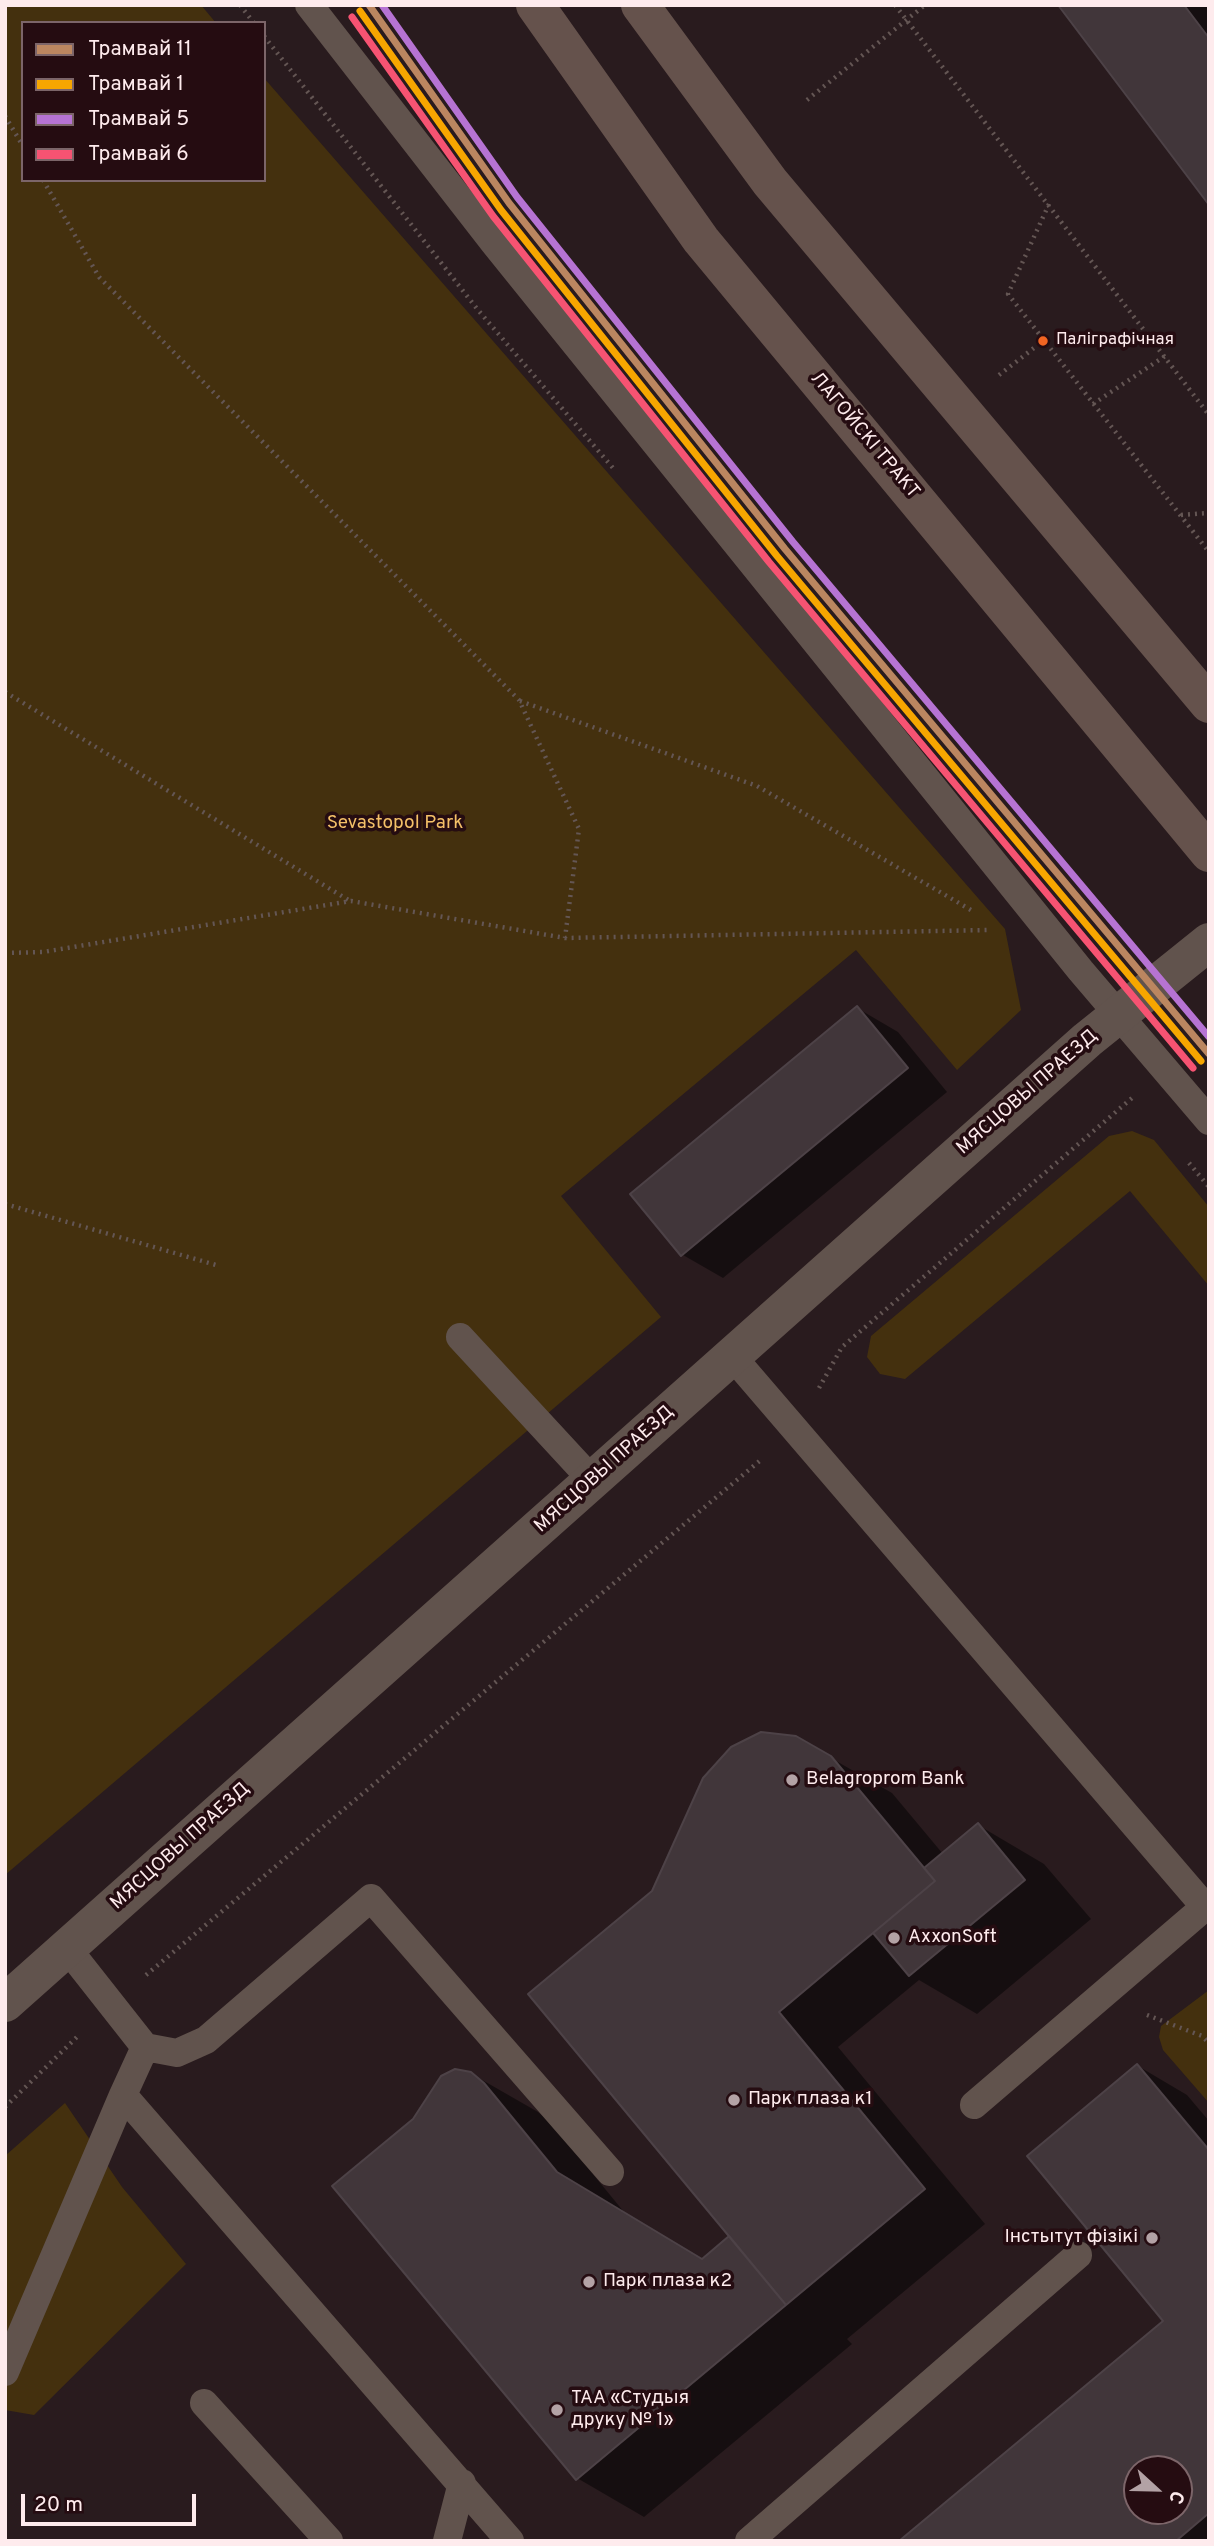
<!DOCTYPE html>
<meta charset="utf-8">
<style>
body{margin:0}
#map{position:relative;width:1214px;height:2546px;overflow:hidden;background:#291b1e;font-family:Overpass,sans-serif}
canvas{display:block}
.frame{position:absolute;inset:0;border:7px solid #feebed;pointer-events:none}
.legend{position:absolute;left:21px;top:21px;width:245px;height:161px;box-sizing:border-box;background:#250c11;border:2px solid #7c6569;margin:0;padding:9px 12px;list-style:none;font-size:21px;color:#feebed}
.legend li{display:flex;align-items:center;gap:14px;height:35px}
.legend b{width:35px;border:2px solid #7c6569}
.north{position:absolute;left:1123px;top:2455px;width:70px;height:70px;box-sizing:border-box;background:#250c11;border:2px solid #7c6569;border-radius:50%;rotate:112deg;font-size:19px;font-weight:700;line-height:28px;text-align:center;color:#feebed}
.north::after{content:'';display:block;margin:auto;width:24px;height:32px;background:#b3a2a5;clip-path:polygon(50% 0,100% 100%,50% 72%,0 100%)}
.scale{position:absolute;left:21px;top:2494px;width:175px;height:32px;box-sizing:border-box;border:4px solid #feebed;border-top:0;padding-left:9px;font-size:21px;line-height:24px;white-space:nowrap;color:#feebed;-webkit-text-stroke:5px #250c11;paint-order:stroke}
</style>
<div id="map">
<canvas width="1214" height="2546"></canvas>
<div class="frame"></div>
<ul class="legend">
<li><b style="height:9px;background:#bb8660"></b>Трамвай 11</li>
<li><b style="height:9px;background:#f7a600"></b>Трамвай 1</li>
<li><b style="height:9px;background:#b673d3"></b>Трамвай 5</li>
<li><b style="height:9px;background:#f65372"></b>Трамвай 6</li>
</ul>
<div class="north">С</div>
<div class="scale">20 m</div>
</div>
<script>
const c = document.querySelector('canvas').getContext('2d');
c.lineJoin = 'round';
function fill(path, color) { c.fillStyle = color; c.fill(path, 'evenodd'); }
function trace(path, color, width, dash) { c.strokeStyle = color; c.lineWidth = width; c.lineCap = dash ? 'butt' : 'round'; c.setLineDash(dash || []); c.stroke(path); }
function write(font, color, halo, rows, align = 'center') {
  c.font = font + ' Overpass,sans-serif'; c.lineWidth = 7; c.setLineDash([]); c.textBaseline = 'middle'; c.strokeStyle = halo; c.fillStyle = color; for (const [text, x, y, turn = 0] of rows) {
    c.save(); c.translate(x, y); c.rotate((+turn || 0) * Math.PI / 180); c.textAlign = isNaN(turn) ? turn : align; if (halo) c.strokeText(text, 0, 0); c.fillText(text, 0, 0); c.restore();
  }
}
fill(new Path2D(`
 M5 5H201L216 23H23V180H264V78L1005 929 1021 1010 957 1070 856 950 561 1196 661 1317 5 1875Z
 M1132 1131 1154 1140 1209 1207V1286L1130 1191 905 1379 880 1374 867 1357 871 1336 1109 1136Z
 M1209 1990V2103L1163 2050 1159 2037 1161 2026Z
 M65 2103 122 2187 186 2264 34 2415 5 2410V2156Z`), '#44300e');
fill(new Path2D(`
 M1060 5H1209V202Z
 M857 1008 898 1032 947 1092 723 1278 683 1255Z
 M796 1738 892 1793 943 1854 978 1825 1044 1864 1091 1919 977 2014 919 1980 838 2047 985 2224 847 2339 852 2344 644 2517 577 2478 470 2073 538 2112 551 2123 624 2212 703 2260 731 2236 653 1892Z
 M1138 2066 1187 2095 1209 2121V2541H902L1166 2321ZM1137 2469H1179V2511H1137Z`), '#0007');
const building = new Path2D(`
 M1058 5H1184L1209 38V205Z
 M857 1006 908 1068 681 1256 630 1194Z
 M761 1732 796 1736 831 1756 935 1881 779 2012 925 2189 786 2305 528 1994 652 1891 703 1778 731 1747Z
 M978 1823 1025 1880 909 1976 873 1933 935 1881 924 1868Z
 M1137 2064 1209 2150V2513L1176 2541H899L1163 2321 1027 2156ZM1137 2469H1179V2511H1137Z
 M455 2069 471 2072 484 2083 557 2172 702 2259 729 2236 786 2305 576 2480 332 2186 413 2119 441 2076Z`);
fill(building, '#41363a');
trace(building, '#4d4247', 2);
trace(new Path2D(`
 M240 5 254 23
 M895 5 1209 415
 M264 36 478 310 613 468
 M807 100 925 5
 M5 116 23 146
 M43 180 99 277 519 700 579 829 565 938
 M1049 204 1008 294 1209 552
 M999 375 1043 341
 M1093 404 1165 356
 M1181 515 1209 513
 M5 692 350 901
 M520 701 757 786 971 910
 M5 953 43 952 351 901 565 938 990 930
 M1189 1163 1209 1187
 M5 1204 216 1265
 M819 1388 842 1347 1132 1098
 M146 1975 762 1459
 M1147 2015 1202 2036 1209 2043
 M5 2107 80 2034`), '#645654', 4.5, [2, 5]);
trace(new Path2D(`
 M309 5 494 243 1081 971 1209 1121
 M460 1337 593 1481
 M732 1356 1205 1907 974 2105
 M67 1948 145 2047 177 2053 206 2040 371 1898 610 2172
 M145 2047 123 2095 510 2541
 M5 2372 123 2095
 M204 2403 329 2541
 M447 2541 462 2483
 M749 2541 1078 2255`), '#61534d', 28);
trace(new Path2D(`
 M5 2003 1087 1040 1209 942`), '#61534d', 38);
trace(new Path2D(`
 M535 5 701 240 1209 853
 M640 5 770 182 1209 704`), '#65524c', 38);
trace(new Path2D(`
 M369 5 509 203 785 549 1209 1054`), '#bb8660', 7);
trace(new Path2D(`
 M360 11 501 210 777 556 1201 1061`), '#f7a600', 7);
trace(new Path2D(`
 M382 5 517 197 793 542 1209 1037`), '#b673d3', 7);
trace(new Path2D(`
 M352 17 493 216 769 562 1193 1068`), '#f65372', 7);
for (const [x, y, r, color] of [
 [1043,341,6,"#f26522"],
 [792,1780,7,"#b3a2a5"],
 [894,1938,7,"#b3a2a5"],
 [734,2100,7,"#b3a2a5"],
 [1152,2238,7,"#b3a2a5"],
 [589,2282,7,"#b3a2a5"],
 [557,2410,7,"#b3a2a5"]
]) { const dot = new Path2D(); dot.arc(x, y, r, 0, 2 * Math.PI); c.fillStyle = color; c.fill(dot); trace(dot, '#250c11', 2.5); }
write('17px', '#feebed', '#250c11', [
 ["Паліграфічная",1056,341]
], 'left');
write('19px', '#feebed', '#250c11', [
 ["ЛАГОЙСКІ ТРАКТ",864,436,50],
 ["МЯСЦОВЫ ПРАЕЗД",1028,1093,-41],
 ["МЯСЦОВЫ ПРАЕЗД",605,1470,-42],
 ["МЯСЦОВЫ ПРАЕЗД",181,1847,-42]
]);
write('19px', '#f4c068', '#250c11', [
 ["Sevastopol Park",395,824]
]);
write('19px', '#feebed', '#250c11', [
 ["Belagroprom Bank",806,1780],
 ["AxxonSoft",908,1938],
 ["Парк плаза к1",748,2100],
 ["Інстытут фізікі",1138,2238,"right"],
 ["Парк плаза к2",603,2282],
 ["ТАА «Студыя",571,2399],
 ["друку № 1»",571,2421]
], 'left');
</script>
